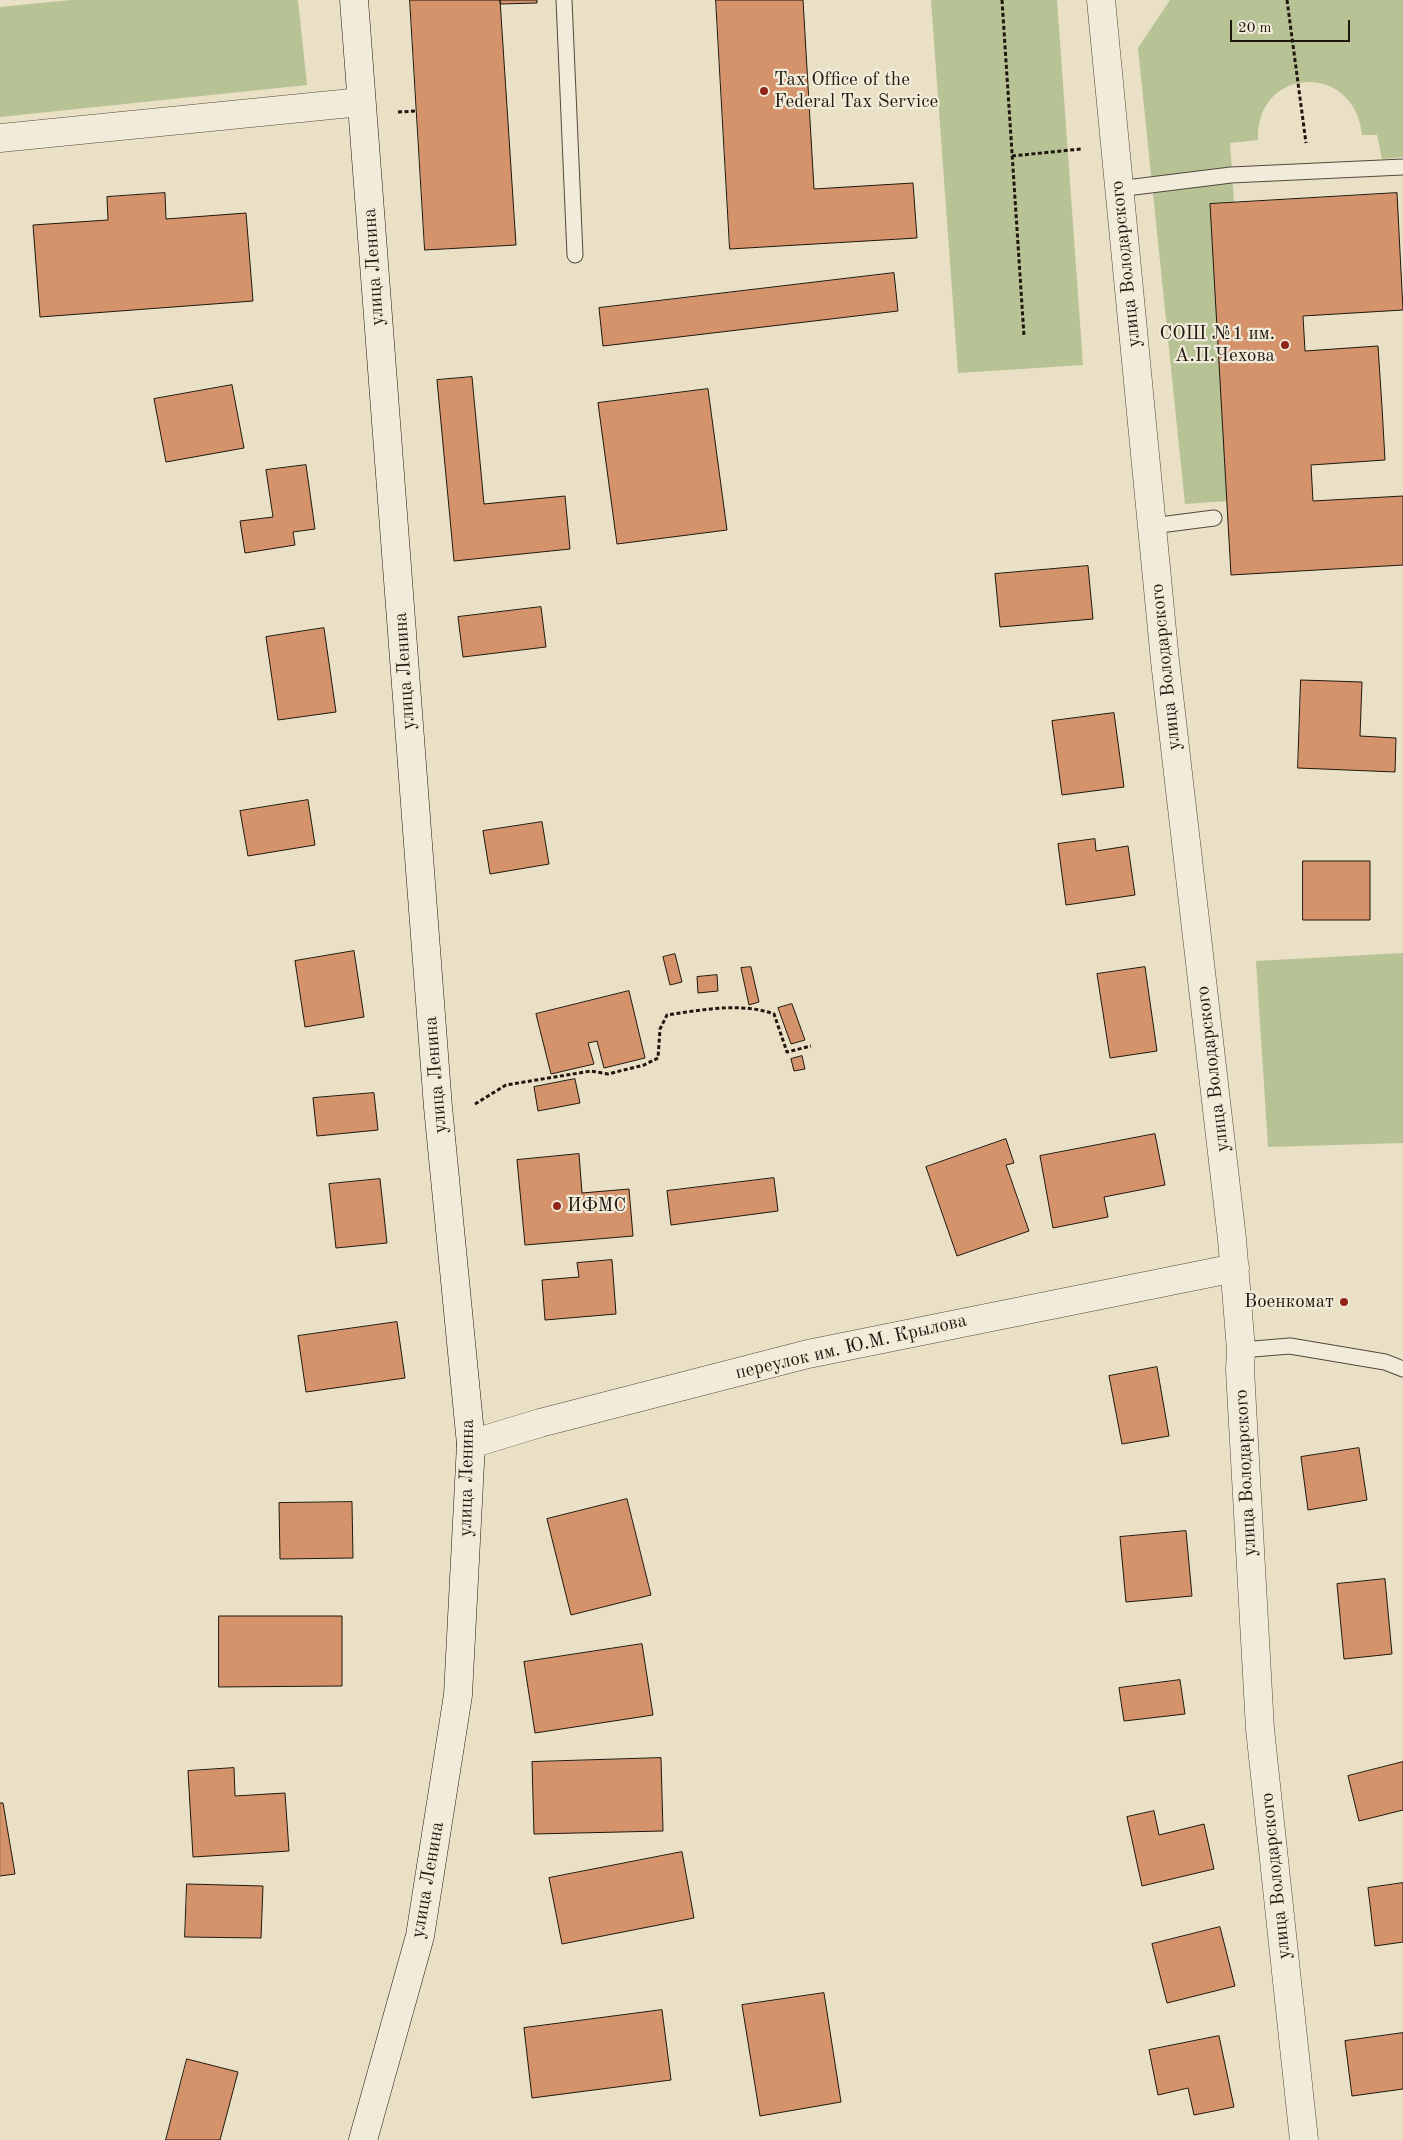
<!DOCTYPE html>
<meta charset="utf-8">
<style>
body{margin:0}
#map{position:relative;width:1403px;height:2140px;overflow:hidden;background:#eae0c5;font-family:"Old Standard TT",serif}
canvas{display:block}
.scale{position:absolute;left:1230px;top:20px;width:120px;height:22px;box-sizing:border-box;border:2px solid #20170f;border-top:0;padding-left:6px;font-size:15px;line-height:18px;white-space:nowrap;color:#20170f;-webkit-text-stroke:4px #f1ebd9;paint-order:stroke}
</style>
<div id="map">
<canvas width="1403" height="2140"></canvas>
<div class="scale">20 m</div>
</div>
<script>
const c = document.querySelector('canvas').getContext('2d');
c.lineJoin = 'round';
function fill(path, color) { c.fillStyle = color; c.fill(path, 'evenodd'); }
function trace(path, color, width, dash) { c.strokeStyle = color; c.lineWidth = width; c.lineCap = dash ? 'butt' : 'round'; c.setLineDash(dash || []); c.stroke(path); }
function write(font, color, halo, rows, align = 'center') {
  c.font = font + ' "Old Standard TT",serif'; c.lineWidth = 4.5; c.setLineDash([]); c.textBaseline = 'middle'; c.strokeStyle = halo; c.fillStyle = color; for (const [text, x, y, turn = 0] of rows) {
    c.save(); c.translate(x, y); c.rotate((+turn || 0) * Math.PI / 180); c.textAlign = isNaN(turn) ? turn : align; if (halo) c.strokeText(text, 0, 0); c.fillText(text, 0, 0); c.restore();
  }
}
fill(new Path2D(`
 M71 0H298L307 85 0 117V7Z
 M931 0H1057L1083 365 958 373Z
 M1170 0H1403V157L1382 159 1377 135H1362C1355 61 1255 66 1258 140L1230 143 1234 202 1210 204 1227 501 1185 504 1138 48Z
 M1403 953V1143L1268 1147 1256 961Z`), '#b7c295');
const building = new Path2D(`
 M410 0H500L516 245 425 250Z
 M500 0H537V3L501 4Z
 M716 0H803L814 189 913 183 917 238 730 249Z
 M165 193 166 219 246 213 253 301 40 317 33 225 108 220 107 197Z
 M1397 193 1403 310 1303 316 1305 351 1378 346 1382 407 1385 460 1311 465 1313 501 1403 496V565L1231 575 1210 204Z
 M894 273 898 311 603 346 599 308Z
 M472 377 484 504 565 496 570 549 454 561 437 380Z
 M232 385 244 448 166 462 154 399Z
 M708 389 727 530 617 544 598 403Z
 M306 465 315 529 293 532 295 545 245 553 240 521 273 517 266 470Z
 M1088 566 1093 619 1000 627 995 574Z
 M541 607 546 647 463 657 458 617Z
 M324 628 336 712 278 720 266 637Z
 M1301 680 1362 682 1360 736 1396 738 1395 772 1298 768Z
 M1114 713 1124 787 1062 795 1052 721Z
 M308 800 315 845 248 856 240 811Z
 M542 822 549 864 490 874 483 831Z
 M1095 839 1096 851 1128 846 1135 895 1066 905 1058 844Z
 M1303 861H1370V920H1303Z
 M354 951 364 1017 305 1027 295 961Z
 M675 954 682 982 670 985 663 957Z
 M751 967 759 1002 749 1005 741 968Z
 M1145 967 1157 1051 1110 1058 1097 974Z
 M717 975 718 991 698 993 697 977Z
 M629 991 645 1058 604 1068 597 1041 588 1043 594 1064 551 1074 536 1014Z
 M792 1004 805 1040 791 1044 778 1008Z
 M802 1056 805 1069 794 1071 791 1059Z
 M575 1079 580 1103 538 1111 534 1087Z
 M374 1093 378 1130 317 1136 313 1098Z
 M1155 1134 1165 1185 1104 1197 1108 1217 1053 1228 1040 1156Z
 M1006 1139 1014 1163 1006 1165 1029 1231 957 1256 926 1167Z
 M579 1154 582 1193 629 1189 633 1236 525 1245 517 1160Z
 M774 1178 778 1211 671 1225 667 1191Z
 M380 1179 387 1243 336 1248 329 1184Z
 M612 1260 616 1314 545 1320 542 1280 579 1277 577 1263Z
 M397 1322 405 1378 306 1392 298 1336Z
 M1157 1367 1169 1436 1122 1444 1109 1376Z
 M1359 1448 1367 1500 1308 1510 1301 1457Z
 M627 1499 651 1595 571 1615 547 1519Z
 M352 1502 353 1558 280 1559 279 1503Z
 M1186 1531 1192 1596 1126 1602 1120 1537Z
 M1385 1579 1392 1654 1344 1659 1337 1584Z
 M219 1616H342V1686L219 1687Z
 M642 1644 653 1715 535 1733 524 1662Z
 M1180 1680 1185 1714 1124 1721 1119 1688Z
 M661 1758 663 1831 534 1834 532 1762Z
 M1403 1762V1810L1359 1821 1348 1776Z
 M234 1768 235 1796 285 1793 289 1851 193 1857 188 1771Z
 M0 1803H3L15 1874 0 1876Z
 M1154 1811 1159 1835 1204 1824 1214 1869 1142 1886 1127 1817Z
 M682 1852 694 1918 562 1944 549 1878Z
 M1403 1883V1942L1375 1946 1368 1888Z
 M187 1884 263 1886 261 1938 185 1937Z
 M1220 1927 1235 1986 1167 2003 1152 1944Z
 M824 1993 841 2102 760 2116 742 2005Z
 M662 2010 671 2080 532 2098 524 2028Z
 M1403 2033V2089L1352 2096 1345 2041Z
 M1219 2036 1234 2107 1194 2115 1188 2088 1158 2095 1149 2050Z
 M187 2059 238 2072 220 2140H166Z`);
fill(building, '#d4936b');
trace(building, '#20170f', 1);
const lane = new Path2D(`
 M564 0 575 255
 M1118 189 1231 175 1403 167
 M1152 526 1214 518
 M1241 1350 1290 1346 1385 1362 1403 1369`);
const street = new Path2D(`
 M1101 0 1165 661 1232 1239 1241 1350 1240 1370 1260 1729 1304 2140
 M0 138 361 102
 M471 1444 540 1423 808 1354 1235 1268`);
const secondary = new Path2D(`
 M354 0 438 1107 471 1444 458 1695 420 1936 363 2140`);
trace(lane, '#52493c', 17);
trace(street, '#52493c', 29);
trace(secondary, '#20170f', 29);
trace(new Path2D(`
 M1002 0 1024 336
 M1287 0 1306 143
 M398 112 417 111
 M1012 156 1081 149
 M475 1104 506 1085 591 1071 608 1074 644 1065 658 1058 660 1029 667 1015C701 1010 741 1002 774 1014L787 1052 811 1046`), '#20170f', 3, [4, 2.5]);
trace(lane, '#f1ebd9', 15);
trace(street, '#f1ebd9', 28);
trace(secondary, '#f1ebd9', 28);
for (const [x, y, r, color] of [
 [764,91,5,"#8f2418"],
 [1285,345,5,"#8f2418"],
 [557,1206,5,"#8f2418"],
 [1344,1302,5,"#8f2418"]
]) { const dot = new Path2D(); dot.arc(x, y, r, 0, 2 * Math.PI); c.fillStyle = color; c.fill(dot); trace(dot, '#f1ebd9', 2); }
write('19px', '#20170f', '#f1ebd9', [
 ["Tax Office of the",774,80],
 ["Federal Tax Service",774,102],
 ["СОШ №1 им.",1275,334,"right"],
 ["А.П.Чехова",1275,356,"right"],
 ["ИФМС",567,1206],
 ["Военкомат",1334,1302,"right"]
], 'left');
write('19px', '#20170f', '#f1ebd9', [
 ["улица Володарского",1126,264,-96],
 ["улица Ленина",374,267,-94],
 ["улица Володарского",1166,667,-96],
 ["улица Ленина",405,671,-94],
 ["улица Володарского",1213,1069,-97],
 ["улица Ленина",436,1075,-95],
 ["переулок им. Ю.М. Крылова",851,1347,-13],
 ["улица Володарского",1246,1473,-93],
 ["улица Ленина",467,1478,-89],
 ["улица Володарского",1276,1876,-96],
 ["улица Ленина",428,1880,-80]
]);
</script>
